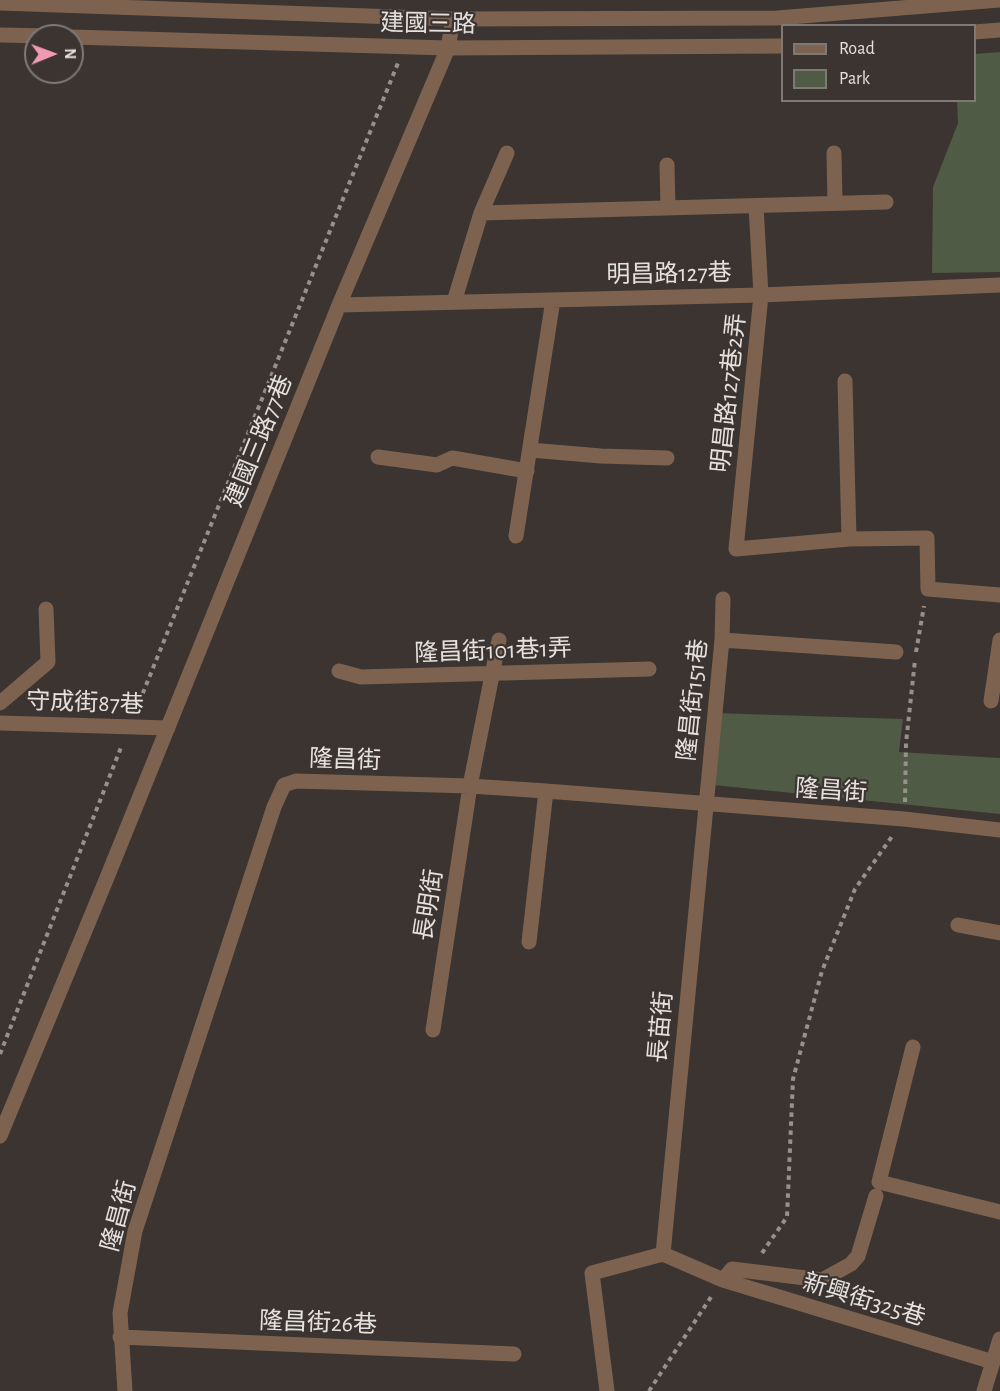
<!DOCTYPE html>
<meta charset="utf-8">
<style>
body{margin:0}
#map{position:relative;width:1000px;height:1391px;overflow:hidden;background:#3b3431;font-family:"Alegreya Sans",sans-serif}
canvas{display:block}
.legend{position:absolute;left:781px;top:24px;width:195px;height:78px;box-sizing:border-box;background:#3b3431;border:2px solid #7f7976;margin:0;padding:8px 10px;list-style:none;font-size:18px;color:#e5e1de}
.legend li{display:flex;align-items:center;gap:12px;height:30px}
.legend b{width:30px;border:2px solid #7f7976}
.north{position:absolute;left:24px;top:24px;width:60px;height:60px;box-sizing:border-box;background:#3b3431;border:2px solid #7f7976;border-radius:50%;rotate:89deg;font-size:16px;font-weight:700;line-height:24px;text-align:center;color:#e5e1de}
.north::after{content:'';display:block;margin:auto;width:21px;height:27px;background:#f09ab6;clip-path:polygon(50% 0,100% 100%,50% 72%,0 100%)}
</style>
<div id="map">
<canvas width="1000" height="1391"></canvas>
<ul class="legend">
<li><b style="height:8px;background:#7d634f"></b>Road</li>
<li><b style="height:16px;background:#4f5b44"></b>Park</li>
</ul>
<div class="north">N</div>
</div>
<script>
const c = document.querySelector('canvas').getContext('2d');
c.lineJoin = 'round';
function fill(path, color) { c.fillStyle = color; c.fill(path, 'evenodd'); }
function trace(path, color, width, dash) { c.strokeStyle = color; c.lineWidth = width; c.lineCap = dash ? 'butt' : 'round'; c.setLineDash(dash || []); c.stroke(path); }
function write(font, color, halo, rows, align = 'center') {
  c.font = font + ' "Alegreya Sans","Noto Sans TC",sans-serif'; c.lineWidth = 4.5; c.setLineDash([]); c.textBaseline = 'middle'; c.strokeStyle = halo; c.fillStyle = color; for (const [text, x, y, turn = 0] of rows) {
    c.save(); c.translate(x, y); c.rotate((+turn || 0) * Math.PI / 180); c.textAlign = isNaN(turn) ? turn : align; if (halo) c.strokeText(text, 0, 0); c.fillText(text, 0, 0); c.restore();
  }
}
fill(new Path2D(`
 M1000 52V272L932 273 933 187 958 123 957 101 974 100 975 54Z
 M713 713 903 719 899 752 1000 758V814L703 784Z`), '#4f5b44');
trace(new Path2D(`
 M916 652 924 606
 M136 710 398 63
 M905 802 906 743 915 660
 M0 1054 122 745
 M762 1253 787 1217 793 1079 822 971 855 889 893 835
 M649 1391 713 1294`), '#97918e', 4, [4.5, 4.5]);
trace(new Path2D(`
 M0 3 453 19 777 18 1000 0
 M974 32 1000 30
 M0 35 50 36
 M72 37 448 48 782 46
 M834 153 835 203
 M667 165 668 208
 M756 206 761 295 736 549 849 539 927 538 928 589 1000 595
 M481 213 886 202
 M454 302 481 213 507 153
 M339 305 761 295 1000 285
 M845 381 849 539
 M530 450 601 456 667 458
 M378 457 437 465 452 458 527 471
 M516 536 553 300
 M722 640 896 652
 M339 671 361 677 649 669
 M991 701 1000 640
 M0 703 48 662 46 609
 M0 723 168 728
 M958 925 1000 933
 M529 942 546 791
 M433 1030 470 786 499 640
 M913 1047 879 1182 1000 1212
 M0 1136 106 880 339 305 448 48 453 19
 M663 1254 722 640 723 599
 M663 1254 723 1280 993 1362
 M723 1280 732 1269 822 1280 851 1264 858 1256 876 1196
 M120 1337 514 1354
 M125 1391 120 1313 135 1231 274 807 284 785 296 781 470 786 546 791 904 819 1000 830
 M607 1391 592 1273 663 1254
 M984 1391 1000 1339`), '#7d634f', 15);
write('24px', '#e5e1de', '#3b3431', [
 ["建國三路",428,24,1],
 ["明昌路127巷",669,274,-1],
 ["明昌路127巷2弄",729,393,-84],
 ["建國三路77巷",259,441,-68],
 ["隆昌街101巷1弄",493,651,-2],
 ["隆昌街151巷",693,700,-84],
 ["守成街87巷",85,703,2],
 ["隆昌街",345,760,2],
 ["隆昌街",831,791,4],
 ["長明街",429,905,-81],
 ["長苗街",661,1027,-85],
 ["隆昌街",119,1216,-75],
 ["新興街325巷",864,1300,17],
 ["隆昌街26巷",318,1323,2]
]);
</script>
